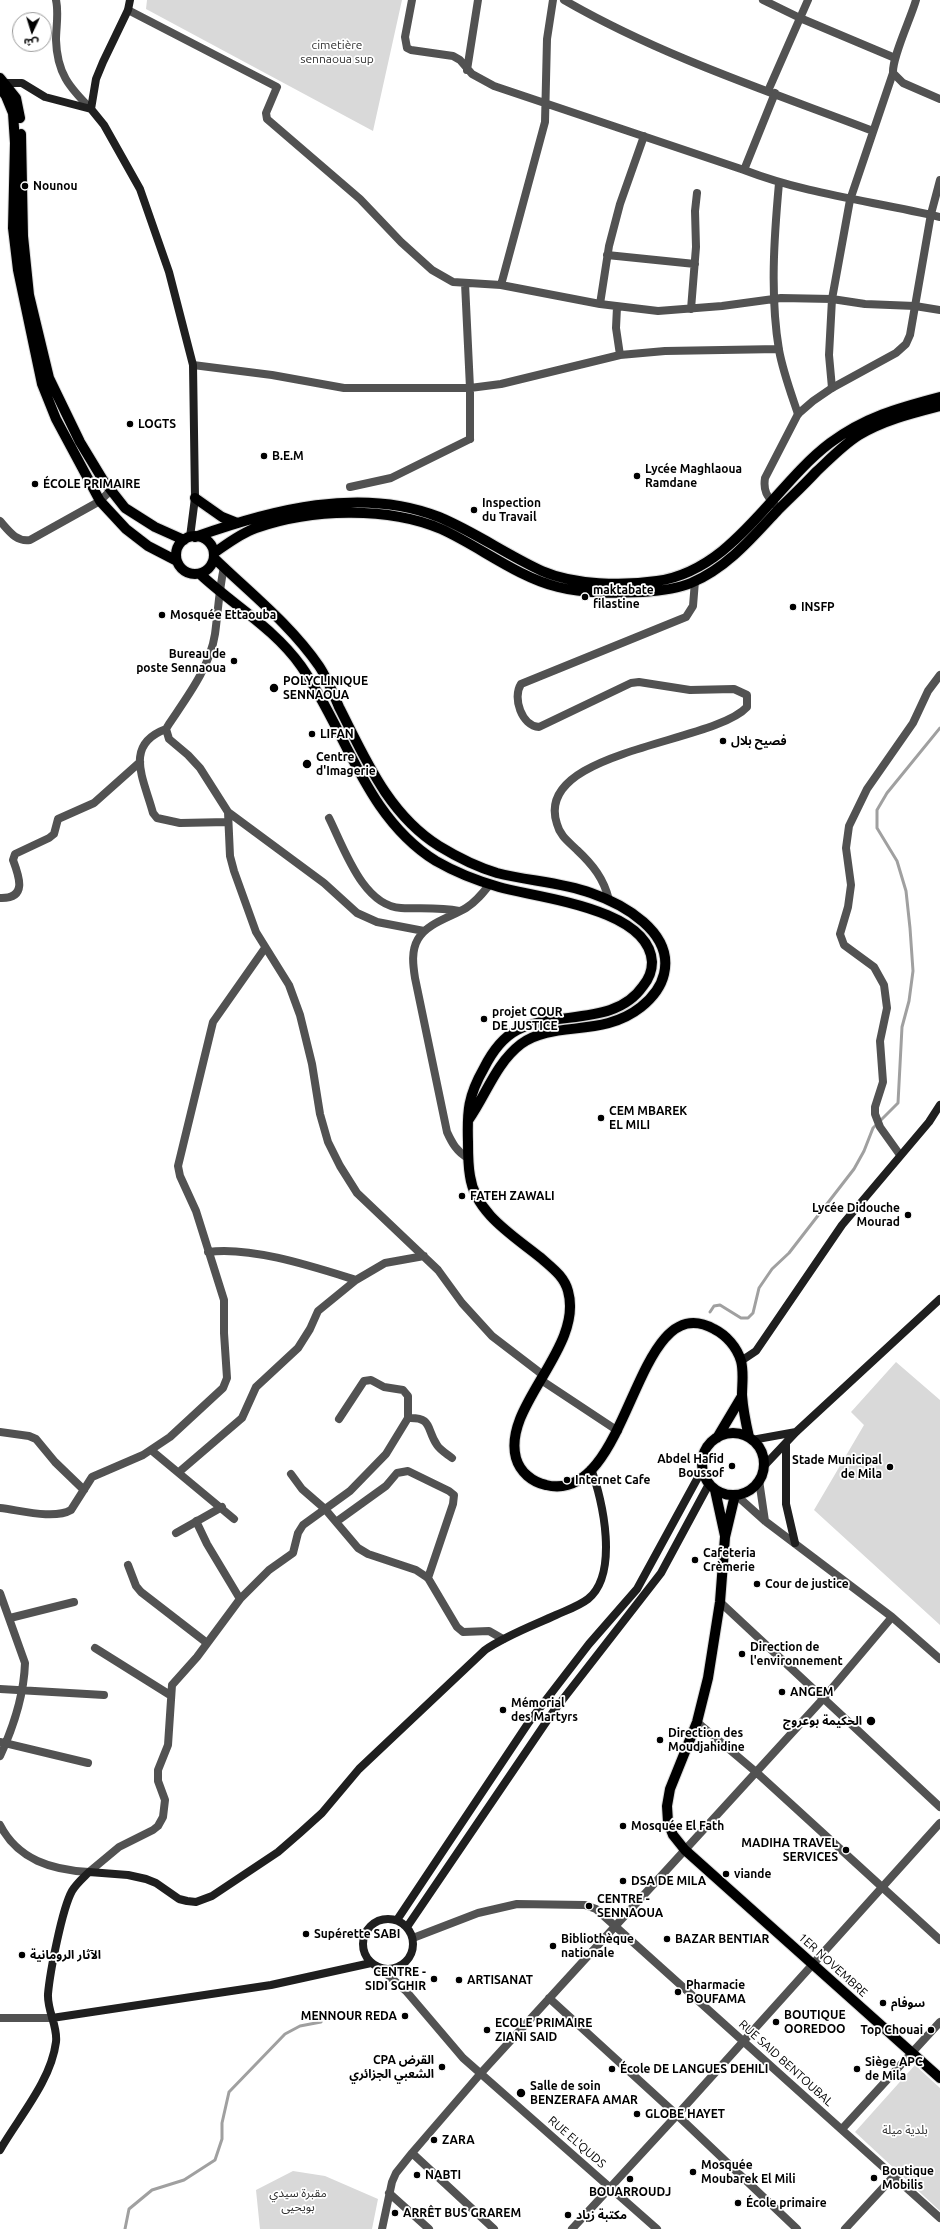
<!DOCTYPE html>
<meta charset="utf-8">
<style>
body{margin:0}
#map{position:relative;width:940px;height:2229px;overflow:hidden;background:#fff;font-family:Ubuntu,"Noto Sans Arabic",sans-serif}
canvas{display:block}
.north{position:absolute;left:12px;top:12px;width:40px;height:40px;box-sizing:border-box;background:#fff;border:1px solid #999;border-radius:50%;rotate:184deg;font-size:11px;font-weight:700;line-height:16px;text-align:center;color:#000}
.north::after{content:'';display:block;margin:auto;width:14px;height:18px;background:#000;clip-path:polygon(50% 0,100% 100%,50% 72%,0 100%)}
</style>
<div id="map">
<canvas width="940" height="2229"></canvas>
<div class="north">ش</div>
</div>
<script>
const c = document.querySelector('canvas').getContext('2d');
c.lineJoin = 'round';
function fill(path, color) { c.fillStyle = color; c.fill(path, 'evenodd'); }
function trace(path, color, width, dash) { c.strokeStyle = color; c.lineWidth = width; c.lineCap = dash ? 'butt' : 'round'; c.setLineDash(dash || []); c.stroke(path); }
function write(font, color, halo, rows, align = 'center') {
  c.font = font + ' Ubuntu,"Noto Sans Arabic",sans-serif'; c.lineWidth = 3.5; c.setLineDash([]); c.textBaseline = 'middle'; c.strokeStyle = halo; c.fillStyle = color; for (const [text, x, y, turn = 0] of rows) {
    c.save(); c.translate(x, y); c.rotate((+turn || 0) * Math.PI / 180); c.textAlign = isNaN(turn) ? turn : align; if (halo) c.strokeText(text, 0, 0); c.fillText(text, 0, 0); c.restore();
  }
}
fill(new Path2D(`
 M147 0H402L373 131 146 9Z
 M896 1362 940 1400V1625L814 1510 864 1425 851 1412Z
 M915 2065 940 2088V2211L855 2132Z
 M293 2171 325 2176 378 2199 372 2229H260L256 2190Z`), '#d9d9d9');
trace(new Path2D(`
 M710 1312 714 1306 720 1305 741 1318H748L753 1313 759 1288 772 1269 789 1253 854 1169 864 1151 873 1128 898 1103 902 1027 909 1001 913 971 910 928 906 891 897 861 877 828V810L887 793 940 728
 M125 2229 129 2209 152 2190 184 2180 215 2160 222 2139V2123L229 2092 285 2034 300 2026 321 2022`), '#a0a0a0', 3);
const primary = new Path2D(`
 M0 78 16 98 20 118
 M0 88 6 96 13 113 15 143 13 228 18 270 42 384 56 419 100 501 126 529 148 546 177 561
 M21 134 23 236 29 295 49 378 80 442 103 480 125 508 155 527 184 540
 M195 498 222 517 237 523
 M176 555a19 19 0 1 1 38 0a19 19 0 1 1-38 0Z
 M195 537C271 510 361 486 439 517 475 532 507 555 542 571 574 585 623 586 657 581 734 570 773 486 830 443 865 417 898 408 940 397
 M214 553C227 544 241 533 256 528 310 509 387 506 441 529 479 546 517 577 558 587 585 594 615 593 643 592 659 591 677 589 691 583 727 568 753 537 778 510 791 497 804 485 816 472 830 459 843 445 859 435 884 420 913 413 940 406
 M214 558C250 593 290 624 319 666 327 678 333 693 339 707 365 758 388 814 439 846 457 857 477 867 497 873 528 881 561 882 591 893 623 904 674 932 664 974 661 987 651 999 641 1007 602 1038 554 1020 521 1044 496 1063 486 1095 469 1119
 M200 574C233 605 274 628 301 666 346 730 365 817 436 861 455 872 478 881 499 887 538 898 649 908 652 962 652 971 648 980 643 986 615 1027 556 1010 517 1030 502 1038 491 1054 484 1068 468 1096 467 1111 468 1142 468 1153 468 1165 470 1176 475 1213 514 1236 541 1258 552 1268 564 1276 568 1291 584 1348 502 1406 516 1458 520 1472 532 1482 546 1485 632 1506 633 1284 714 1329 726 1335 737 1347 741 1361 744 1372 742 1384 742 1395 743 1409 746 1424 749 1437
 M702 1464a31 31 0 1 1 62 0a31 31 0 1 1-62 0Z
 M717 1438 742 1396
 M715 1490 725 1536
 M735 1495 725 1537 720 1602 708 1678 697 1722 670 1789 667 1806 668 1822 673 1835 685 1850 940 2078`);
trace(primary, '#dbdbdb', 12);
trace(new Path2D(`
 M350 487 391 478 470 439
 M541 1380 618 1431`), '#525252', 8);
trace(new Path2D(`
 M56 0C59 13 56 27 56 40 57 73 69 87 91 109
 M412 0 405 37 407 48 411 50 453 56 460 60 472 74 494 86 744 170 775 93
 M564 0C661 56 768 91 873 131
 M763 0 800 18 895 58
 M128 10 277 87 266 113 267 119 360 199 401 242 432 270 453 282 501 285 600 304 658 311 722 306 781 298 832 299 865 304 915 306 940 310
 M467 70 478 0
 M768 91 808 0
 M744 170C809 195 873 201 940 217
 M779 183C774 238 770 296 779 350 783 372 791 393 798 414
 M607 255 695 264
 M465 283 470 388V439
 M501 285 545 122 547 39 553 0
 M600 304 609 246 620 204 644 136
 M617 307 616 328 620 355
 M691 309 696 247 695 211 697 193
 M193 365 272 375 344 388H470L501 384 620 355 665 351 779 349
 M832 388 829 355 832 299 850 200 893 73
 M0 521C9 531 16 542 30 540L100 501 111 490
 M224 567C219 590 218 612 215 634 210 667 187 697 169 724L166 729 169 739 188 755 200 768 228 812 324 883 357 913 377 922 424 931
 M166 729C123 745 144 779 153 813L157 818 180 823 228 822
 M228 812 230 856 234 871 256 932 289 985 300 1015 312 1064 320 1114 328 1142 340 1166 357 1193 438 1270 462 1303 492 1336 543 1375
 M329 818C344 848 363 906 401 908 421 909 440 907 459 911
 M0 898C28 899 19 876 13 860L15 854 49 838 54 834 58 819 94 803 140 762
 M609 900C604 879 593 865 577 850 569 842 560 836 557 824 532 750 713 744 747 707V695L734 689 690 690 639 682 631 683 539 727C522 726 512 698 521 684L686 617 693 606 695 581
 M900 1155 880 1127 875 1114V1107L883 1082 880 1041 887 1008 884 985 874 967 844 945 840 934 848 907 851 885 846 848 849 826 867 789 913 723 928 691 940 675
 M468 1158C457 1152 452 1143 447 1132L415 978C413 965 411 951 418 939 427 923 451 917 466 908 476 902 483 893 490 884
 M208 1252C251 1246 314 1267 356 1280L385 1263 424 1256
 M408 1418C433 1417 426 1429 437 1445 440 1450 447 1454 452 1458
 M0 1432 29 1436 36 1439 55 1462 84 1490
 M151 1450 234 1519
 M179 1472 242 1418 256 1387 298 1348 310 1329 318 1311 356 1280
 M291 1474 302 1489 325 1509 358 1548 368 1554 416 1570 428 1578 457 1627 463 1632 489 1631 503 1639
 M759 1480 765 1521
 M736 1495 765 1521 892 1617 940 1659
 M0 1508C19 1510 54 1520 71 1510L92 1477 143 1455 170 1437 223 1388 227 1378 224 1333V1300L196 1211 180 1176 178 1166 213 1022 265 948
 M196 1521 207 1544 240 1599
 M336 1522 386 1486 397 1473 408 1471 449 1491 454 1495 453 1504 428 1578
 M176 1533 222 1507
 M128 1565 136 1586 141 1592 207 1643
 M0 1593 25 1663C24 1694 13 1728 0 1756
 M720 1602 940 1807
 M10 1618 74 1602
 M95 1648 170 1695
 M0 1689 104 1695
 M697 1722 756 1772 940 1940
 M0 1742 88 1763
 M0 1825C18 1860 52 1870 89 1872L119 1847 153 1830 158 1826 163 1817 165 1800 158 1781V1770L168 1745 172 1685 197 1657 240 1599 269 1570 293 1553 298 1533 303 1525 350 1491 386 1454 408 1418V1396L403 1390 384 1387 371 1380 364 1381 339 1419
 M413 1938 478 1913 517 1904 585 1905 596 1909 940 2218
 M380 1968 406 1991 463 2058 657 2229
 M549 1998 677 2115 797 2229
 M0 2018H52
 M842 2129 940 2022
 M412 2153 494 2229
 M389 2193 429 2229
 M382 2229 392 2182 396 2173 412 2153 481 2073 822 1700 892 1617
 M572 2229 677 2115 940 1823
 M845 2229 894 2176`), '#525252', 8);
trace(new Path2D(`
 M916 0C911 18 892 57 893 73L903 83 940 99
 M775 505C767 496 763 491 765 478L798 414 813 401 832 388 896 353 906 344 910 335 931 214 940 180`), '#525252', 8);
trace(new Path2D(`
 M5 83H22L45 97 91 109 104 125 140 189 169 272 193 365 195 498 190 537
 M91 109 96 79 103 62 128 10 130 0
 M741 1361 756 1351 842 1225 929 1122 940 1105
 M752 1440 796 1432
 M786 1443V1504L795 1543
 M764 1466 796 1432 940 1299
 M363 1944a25 25 0 1 1 50 0a25 25 0 1 1-50 0Z
 M397 1920 529 1722 589 1644 637 1589 702 1470
 M407 1927 553 1712 661 1573 709 1484
 M52 2018 271 1985 371 1963
 M0 2150C19 2117 51 2081 56 2042 58 2026 47 2011 48 1994 50 1972 62 1909 72 1891 76 1884 83 1878 89 1872L128 1875 146 1879 156 1883 179 1899 187 1901 196 1902 212 1896 278 1852 301 1832 322 1813 359 1769 485 1650C507 1635 532 1626 556 1615 567 1610 579 1606 588 1599 619 1574 603 1500 591 1469`), '#1f1f1f', 8);
trace(primary, '#000', 10);
for (const [x, y, r, color] of [
 [25,186,4,"#000"],
 [130,424,4,"#000"],
 [264,456,4,"#000"],
 [637,476,4,"#000"],
 [35,484,4,"#000"],
 [474,510,4,"#000"],
 [585,597,4,"#000"],
 [793,607,4,"#000"],
 [162,615,4,"#000"],
 [234,661,4,"#000"],
 [274,688,5,"#000"],
 [312,734,4,"#000"],
 [723,741,4,"#000"],
 [307,764,5,"#000"],
 [484,1019,4,"#000"],
 [601,1118,4,"#000"],
 [462,1196,4,"#000"],
 [908,1215,4,"#000"],
 [732,1466,4,"#000"],
 [890,1467,4,"#000"],
 [567,1480,4,"#000"],
 [695,1560,4,"#000"],
 [757,1584,4,"#000"],
 [742,1654,4,"#000"],
 [782,1692,4,"#000"],
 [503,1710,4,"#000"],
 [871,1721,5,"#000"],
 [660,1740,4,"#000"],
 [623,1826,4,"#000"],
 [846,1850,4,"#000"],
 [726,1874,4,"#000"],
 [623,1881,4,"#000"],
 [589,1906,4,"#000"],
 [306,1934,4,"#000"],
 [667,1939,4,"#000"],
 [553,1946,4,"#000"],
 [22,1955,4,"#000"],
 [434,1979,4,"#000"],
 [459,1980,4,"#000"],
 [678,1992,4,"#000"],
 [883,2003,4,"#000"],
 [405,2016,4,"#000"],
 [776,2022,4,"#000"],
 [487,2030,4,"#000"],
 [931,2030,4,"#000"],
 [442,2067,4,"#000"],
 [612,2069,4,"#000"],
 [857,2069,4,"#000"],
 [521,2093,5,"#000"],
 [637,2114,4,"#000"],
 [434,2140,4,"#000"],
 [693,2172,4,"#000"],
 [417,2175,4,"#000"],
 [874,2178,4,"#000"],
 [630,2179,4,"#000"],
 [738,2203,4,"#000"],
 [395,2213,4,"#000"],
 [568,2215,4,"#000"]
]) { const dot = new Path2D(); dot.arc(x, y, r, 0, 2 * Math.PI); c.fillStyle = color; c.fill(dot); trace(dot, '#fff', 1.5); }
write('12px', '#303030', '#fff', [
 ["cimetière",337,45],
 ["sennaoua sup",337,59],
 ["بلدية ميلة",905,2130],
 ["مقبرة سيدي",298,2193],
 ["بويحيى",298,2207]
]);
write('bold 12px', '#000', '#fff', [
 ["Nounou",33,186],
 ["LOGTS",138,424],
 ["B.E.M",272,456],
 ["Lycée Maghlaoua",645,469],
 ["Ramdane",645,483],
 ["ÉCOLE PRIMAIRE",43,484],
 ["Inspection",482,503],
 ["du Travail",482,517],
 ["maktabate",593,590],
 ["filastine",593,604],
 ["INSFP",801,607],
 ["Mosquée Ettaouba",170,615],
 ["Bureau de",226,654,"right"],
 ["poste Sennaoua",226,668,"right"],
 ["POLYCLINIQUE",283,681],
 ["SENNAOUA",283,695],
 ["LIFAN",320,734],
 ["فصيح بلال",731,741],
 ["Centre",316,757],
 ["d'Imagerie",316,771],
 ["projet COUR",492,1012],
 ["DE JUSTICE",492,1026],
 ["CEM MBAREK",609,1111],
 ["EL MILI",609,1125],
 ["FATEH ZAWALI",470,1196],
 ["Lycée Didouche",900,1208,"right"],
 ["Mourad",900,1222,"right"],
 ["Abdel Hafid",724,1459,"right"],
 ["Boussof",724,1473,"right"],
 ["Stade Municipal",882,1460,"right"],
 ["de Mila",882,1474,"right"],
 ["Internet Cafe",575,1480],
 ["Cafeteria",703,1553],
 ["Crèmerie",703,1567],
 ["Cour de justice",765,1584],
 ["Direction de",750,1647],
 ["l'environnement",750,1661],
 ["ANGEM",790,1692],
 ["Mémorial",511,1703],
 ["des Martyrs",511,1717],
 ["الحكيمة بوعروج",862,1721,"right"],
 ["Direction des",668,1733],
 ["Moudjahidine",668,1747],
 ["Mosquée El Fath",631,1826],
 ["MADIHA TRAVEL",838,1843,"right"],
 ["SERVICES",838,1857,"right"],
 ["viande",734,1874],
 ["DSA DE MILA",631,1881],
 ["CENTRE -",597,1899],
 ["SENNAOUA",597,1913],
 ["Supérette SABI",314,1934],
 ["Bibliothèque",561,1939],
 ["nationale",561,1953],
 ["BAZAR BENTIAR",675,1939],
 ["الآثار الرومانية",30,1955],
 ["CENTRE -",426,1972,"right"],
 ["SIDI SGHIR",426,1986,"right"],
 ["ARTISANAT",467,1980],
 ["Pharmacie",686,1985],
 ["BOUFAMA",686,1999],
 ["سوفام",891,2003],
 ["BOUTIQUE",784,2015],
 ["OOREDOO",784,2029],
 ["MENNOUR REDA",397,2016,"right"],
 ["ECOLE PRIMAIRE",495,2023],
 ["ZIANI SAID",495,2037],
 ["Top Chouai",923,2030,"right"],
 ["CPA القرض",434,2060,"right"],
 ["الشعبي الجزائري",434,2074,"right"],
 ["Siège APC",865,2062],
 ["de Mila",865,2076],
 ["École DE LANGUES DEHILI",620,2069],
 ["Salle de soin",530,2086],
 ["BENZERAFA AMAR",530,2100],
 ["GLOBE HAYET",645,2114],
 ["ZARA",442,2140],
 ["Mosquée",701,2165],
 ["Moubarek El Mili",701,2179],
 ["Boutique",882,2171],
 ["Mobilis",882,2185],
 ["NABTI",425,2175],
 ["BOUARROUDJ",630,2192,"center"],
 ["École primaire",746,2203],
 ["ARRÊT BUS GRAREM",403,2213],
 ["مكتبة زياد",576,2215]
], 'left');
write('12px', '#000', '#fff', [
 ["1ER NOVEMBRE",833,1965,42],
 ["RUE SAID BENTOUBAL",786,2063,42],
 ["RUE EL'QUDS",577,2142,41]
]);
</script>
